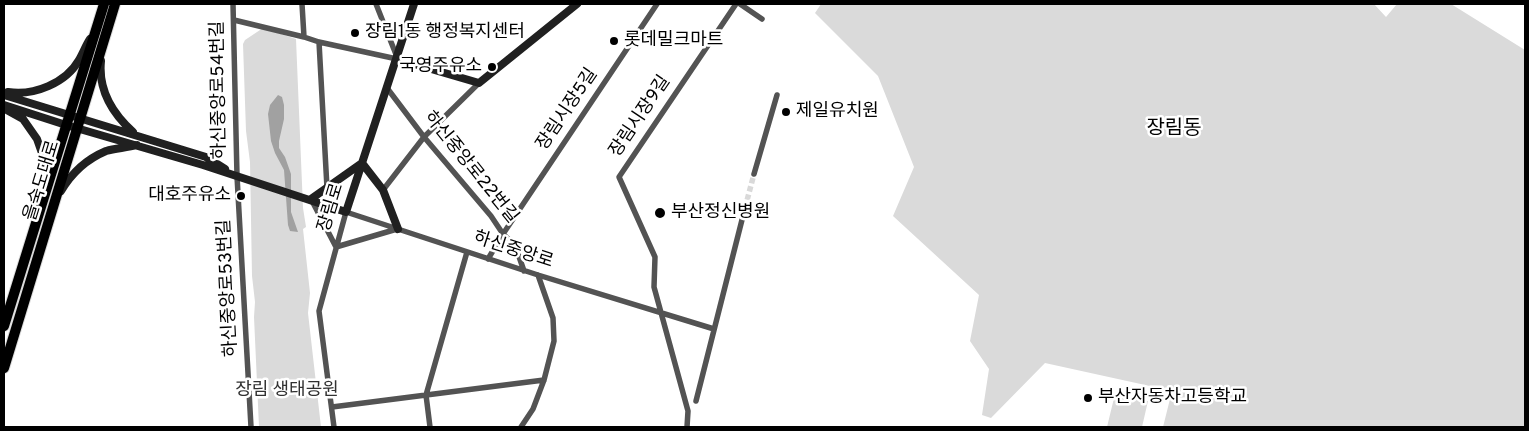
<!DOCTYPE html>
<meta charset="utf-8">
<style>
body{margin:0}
#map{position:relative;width:1529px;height:431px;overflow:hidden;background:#fff;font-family:Overpass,sans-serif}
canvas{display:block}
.frame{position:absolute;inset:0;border:5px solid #000;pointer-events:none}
</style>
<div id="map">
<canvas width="1529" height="431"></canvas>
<div class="frame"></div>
</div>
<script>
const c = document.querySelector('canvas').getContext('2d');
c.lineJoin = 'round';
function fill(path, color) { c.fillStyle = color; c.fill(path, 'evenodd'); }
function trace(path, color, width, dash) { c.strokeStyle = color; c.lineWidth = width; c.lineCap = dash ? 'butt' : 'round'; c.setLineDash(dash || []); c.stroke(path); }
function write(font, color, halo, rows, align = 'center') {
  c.font = font + ' Overpass,"Noto Sans KR",sans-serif'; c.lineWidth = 5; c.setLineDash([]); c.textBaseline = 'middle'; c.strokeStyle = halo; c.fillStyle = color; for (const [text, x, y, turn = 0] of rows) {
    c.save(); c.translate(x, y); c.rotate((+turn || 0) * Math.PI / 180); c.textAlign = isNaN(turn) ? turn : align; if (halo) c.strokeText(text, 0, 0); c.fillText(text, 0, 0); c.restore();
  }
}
fill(new Path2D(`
 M821 4H1374L1386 17 1397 4H1451L1525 50V427H1163L1170 399 1168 390 1045 363 991 418 982 415 989 369 970 341 979 295 893 216 914 167 878 76 815 13Z
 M263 28 296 39 303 208 306 227 303 229 310 293 308 313 321 427H259L254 317 255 302 252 276 250 162 246 131 243 44 245 40Z
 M1115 394 1148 401 1142 427H1107Z`), '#dadada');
fill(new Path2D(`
 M278 95 282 97 284 105V119L279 141V148L285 157 291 174V212L298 232 290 231 288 225 284 170 275 153 271 141 268 114 270 105Z`), '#a1a1a1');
trace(new Path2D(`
 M745 208 754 174`), '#d9d9d9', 5.5, [5.5, 3]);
const highway = new Path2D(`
 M4 326 104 4
 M4 368 115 4`);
trace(highway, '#dbdbdb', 12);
trace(new Path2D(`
 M233 4 237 176 251 427
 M376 4 397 57
 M740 4 762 19
 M234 20 304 37 302 4
 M304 37 319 42 397 59
 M319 42 327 188
 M387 88 424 137 491 216 503 234 515 245 524 271
 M754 174 777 95
 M383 190 424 137 479 83
 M311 199 336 247 397 229
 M488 259 503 234 657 4
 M696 401 745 208
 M332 407 544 380
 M334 427 319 311 346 212 538 275 714 329
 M430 427 426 395 467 252
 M521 427 533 409 544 380 554 341 553 318 538 275
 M687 427 688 411 654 287 655 257 619 177 736 4`), '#535353', 5.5);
trace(new Path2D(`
 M397 59 479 83 577 4
 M101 61C98 90 112 113 133 132
 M8 92C34 96 66 83 79 60 83 53 86 45 90 39
 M4 95 206 157 225 169
 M4 105 66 125 203 165 346 212 414 4
 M5 109 23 119 37 139 43 156 45 171 44 189
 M61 191C71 174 87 159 106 151 116 148 127 148 137 145
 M311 199 362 163 383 190 398 229`), '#202020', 8);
trace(highway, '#000', 10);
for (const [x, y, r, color] of [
 [355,33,5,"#000"],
 [614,41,5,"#000"],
 [492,67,5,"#000"],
 [786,112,5,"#000"],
 [241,196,5,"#000"],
 [660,213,6,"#000"],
 [1088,398,5,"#000"]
]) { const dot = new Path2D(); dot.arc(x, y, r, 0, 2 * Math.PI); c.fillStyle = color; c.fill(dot); trace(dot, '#fff', 2); }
write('18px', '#000', '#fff', [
 ["장림1동 행정복지센터",365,33],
 ["롯데밀크마트",624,41],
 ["국영주유소",482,67,"right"],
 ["제일유치원",796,112],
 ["대호주유소",231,196,"right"],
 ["부산정신병원",671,213],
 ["부산자동차고등학교",1098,398]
], 'left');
write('18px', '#000', '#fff', [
 ["하신중앙로54번길",220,90,-91],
 ["장림시장5길",568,110,-56],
 ["장림시장9길",641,117,-56],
 ["하신중앙로22번길",470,168,51],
 ["을숙도대로",43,181,-73],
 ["장림로",332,208,-73],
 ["하신중앙로",513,251,18],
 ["하신중앙로53번길",229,288,-93]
]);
write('18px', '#313131', '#fff', [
 ["장림 생태공원",287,391]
]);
write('20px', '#000', '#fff', [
 ["장림동",1174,130]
]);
</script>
